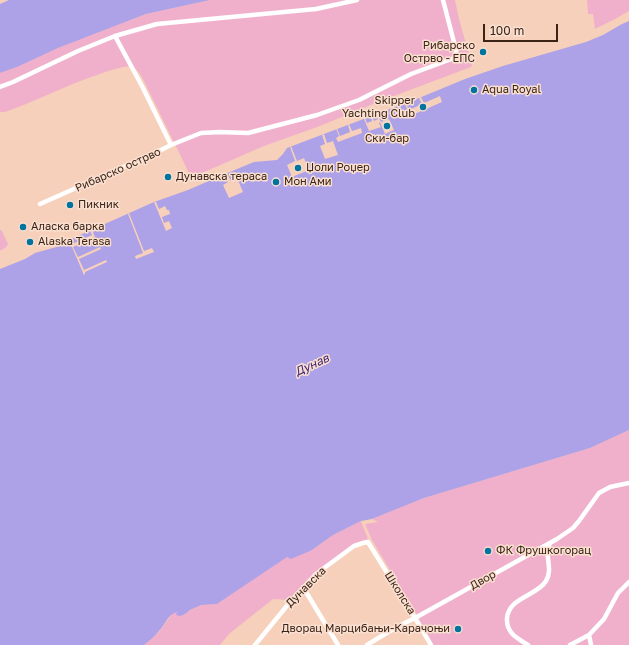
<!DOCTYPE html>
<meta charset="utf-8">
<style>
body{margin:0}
#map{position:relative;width:629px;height:645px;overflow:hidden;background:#f6d0ba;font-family:"Golos Text",sans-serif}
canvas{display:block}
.scale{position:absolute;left:483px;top:24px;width:75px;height:18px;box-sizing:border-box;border:2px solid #3b2315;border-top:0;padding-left:5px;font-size:12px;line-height:14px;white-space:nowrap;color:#3b2315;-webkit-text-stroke:3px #fae0d1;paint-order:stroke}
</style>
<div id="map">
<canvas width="629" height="645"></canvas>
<div class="scale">100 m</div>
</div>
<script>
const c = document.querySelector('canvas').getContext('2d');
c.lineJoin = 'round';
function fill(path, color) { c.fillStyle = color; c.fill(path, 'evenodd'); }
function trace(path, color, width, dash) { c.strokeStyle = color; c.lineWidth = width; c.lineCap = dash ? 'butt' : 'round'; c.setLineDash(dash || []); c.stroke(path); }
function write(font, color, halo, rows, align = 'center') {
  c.font = font + ' "Golos Text",sans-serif'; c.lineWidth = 3; c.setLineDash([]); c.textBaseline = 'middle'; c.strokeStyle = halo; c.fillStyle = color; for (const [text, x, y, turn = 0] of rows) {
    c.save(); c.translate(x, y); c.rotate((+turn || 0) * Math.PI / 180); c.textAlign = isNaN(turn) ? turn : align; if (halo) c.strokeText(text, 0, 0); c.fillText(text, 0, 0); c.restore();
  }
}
fill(new Path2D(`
 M210 0H455L459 19 472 65 471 67 378 102 320 126 264 146 195 176 190 173 188 171 142 77 137 70 130 66C119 67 108 71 97 75 67 85 38 100 8 111L4 112H0V73L17 67 55 49 146 14Z
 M587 0H629V11L615 19 595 29 593 14H588Z
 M0 230 2 231 8 244C7 248 2 249 0 251Z
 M629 430V645H433L417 615 372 540 365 524 378 522 372 519 424 498 590 448Z
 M361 521 368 539 357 543 315 574 288 600 273 599 229 634 220 645H144L159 632 172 614 175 612 185 614 190 610 201 605 217 604 287 556 312 550 333 535Z`), '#f0b0cb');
fill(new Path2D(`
 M9 0H210L146 14 58 48 17 67 0 73V4Z
 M629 21V430L590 448 424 498 372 519 361 521 333 535 312 550 291 559 287 557 217 604 201 605 190 610 185 614 180 616 176 615 177 612C168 614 165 625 159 631 155 636 149 641 144 645H0V269L25 259 35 253 60 246 69 240 154 202 188 190 225 174 254 162 277 160 283 154 287 148 419 98 465 79 503 66 586 42 603 35 622 24Z`), '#ada1e7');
fill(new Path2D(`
 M440 96 442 102 410 116 405 104 406 103 409 110 422 104 419 98 421 97 424 103Z
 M376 114H377L381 122 389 119 394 130 385 134 380 122 379 123 381 127 369 131 364 119 365 118 367 123 372 121 371 116H372L374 121 378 119Z
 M349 124 352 131 361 128 362 133 338 142 336 138 339 136 336 129H337L340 136 350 132 348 125Z
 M324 134 327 143 333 141 338 155 325 159 320 146 325 144 322 135Z
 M291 146 297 161 304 158 309 170 292 177 287 165 295 161 290 147Z
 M227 173 231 181 237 178 243 192 229 198 223 185 228 182 225 174Z
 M154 202H156L159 209 165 206 167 210H169L170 214 162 217 164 223 169 221 172 228 166 231Z
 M129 213 144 251 152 248 154 252 136 259 135 256 143 253 128 214Z
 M92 230 95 237 73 247 78 257 100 247 101 249 79 259 84 270 106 260 107 262 85 272V274L84 275 69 240 70 239 72 244 92 235 90 231Z`), '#f6d0ba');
trace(new Path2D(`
 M0 87 13 82 78 51 115 36 157 24 316 9 357 0
 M171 145 201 133 220 132 248 133 317 115 359 100 411 74 454 58 456 55V50L443 0
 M40 204 155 153 171 145 143 88 115 36
 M303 587 338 645
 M255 645 290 602 316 574 354 546 363 543 368 542 415 618 431 645
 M367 645 395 628 415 618 557 539 573 528 579 521 599 493 610 487 629 483
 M528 645C517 638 506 633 507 618 509 597 537 596 546 581 554 568 543 555 550 543
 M570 645 589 635
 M591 645 589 635 604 619 618 593 629 582`), '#fff', 4.5);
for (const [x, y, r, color] of [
 [483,52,4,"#00749e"],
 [474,90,4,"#00749e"],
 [423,107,4,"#00749e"],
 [387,126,4,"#00749e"],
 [298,168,4,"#00749e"],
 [168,177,4,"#00749e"],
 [276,182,4,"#00749e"],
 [70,205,4,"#00749e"],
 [23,227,4,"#00749e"],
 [30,242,4,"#00749e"],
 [488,551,4,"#00749e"],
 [458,629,4,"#00749e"]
]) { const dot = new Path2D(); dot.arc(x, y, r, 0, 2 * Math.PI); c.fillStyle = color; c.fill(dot); trace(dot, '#fae0d1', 1.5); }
write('11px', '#3b2315', '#fae0d1', [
 ["Рибарско",475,46,"right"],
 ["Острво - ЕПС",475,59,"right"],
 ["Aqua Royal",482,90],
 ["Skipper",415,101,"right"],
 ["Yachting Club",415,114,"right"],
 ["Ски-бар",387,139,"center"],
 ["Џоли Роџер",306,168],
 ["Дунавска тераса",176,177],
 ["Мон Ами",284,182],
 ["Пикник",78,205],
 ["Аласка барка",31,227],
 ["Alaska Terasa",38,242],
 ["ФК Фрушкогорац",496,551],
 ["Дворац Марцибањи-Карачоњи",450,629,"right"]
], 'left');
write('11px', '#3b2315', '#fae0d1', [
 ["Рибарско острво",118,170,-24],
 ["Двор",483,580,-29],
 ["Дунавска",306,587,-45],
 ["Школска",400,593,58]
]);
write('italic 12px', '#3d2575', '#fae0d1', [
 ["Дунав",312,365,-25]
]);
</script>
